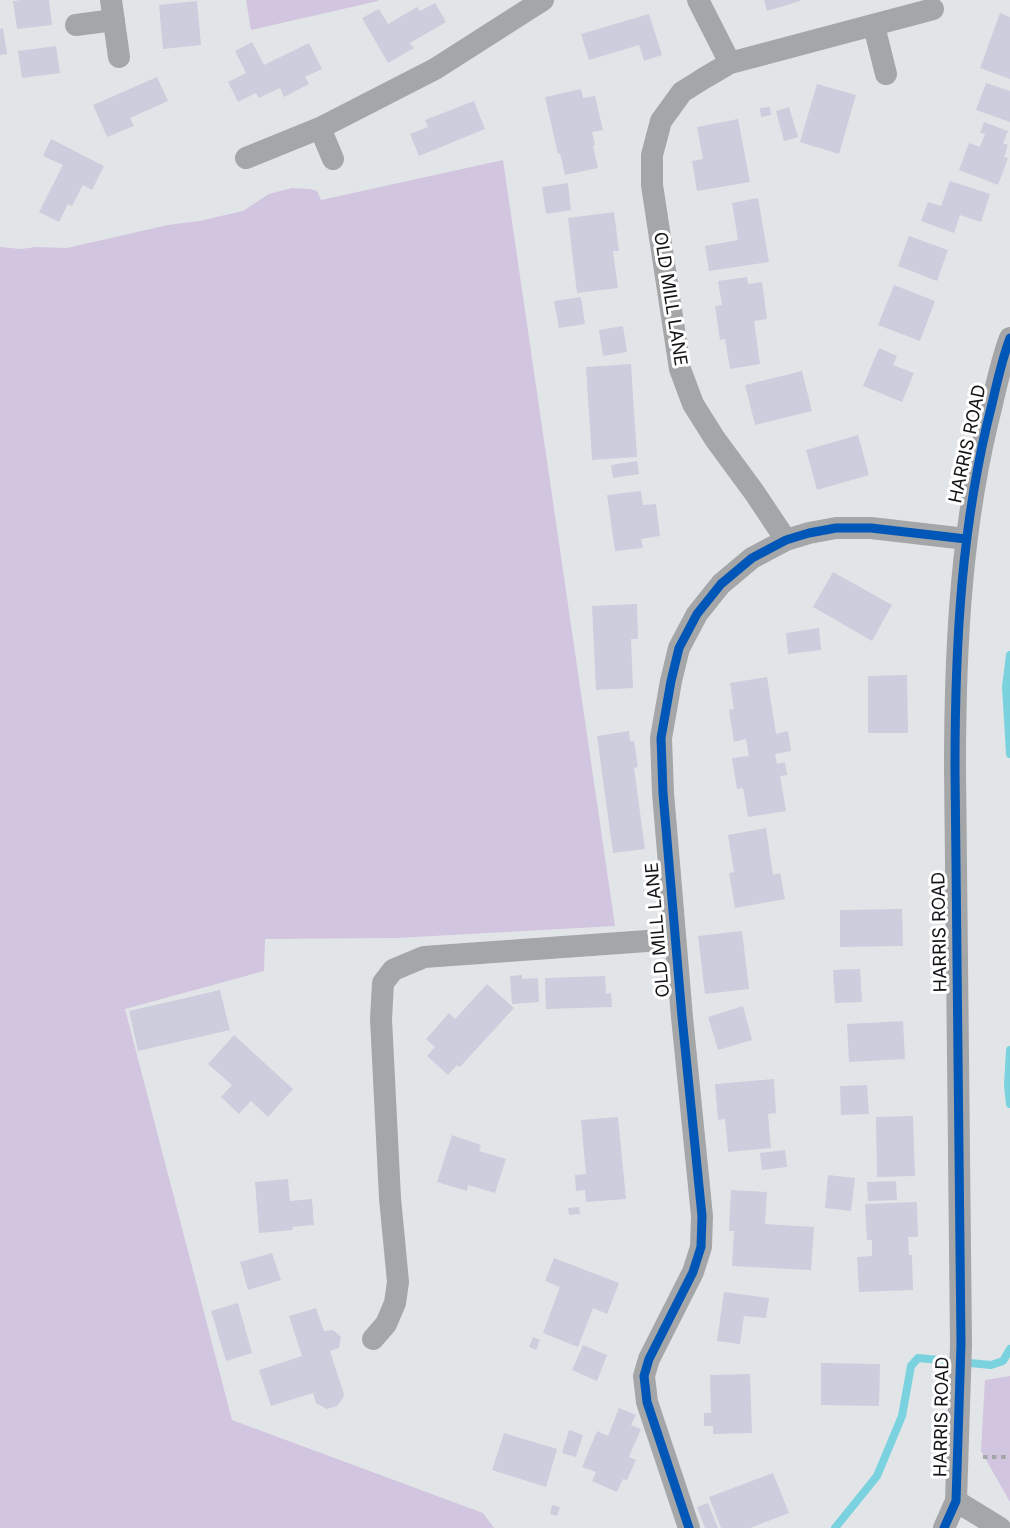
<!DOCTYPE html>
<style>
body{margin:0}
canvas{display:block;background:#e2e5e8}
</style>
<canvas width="1010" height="1528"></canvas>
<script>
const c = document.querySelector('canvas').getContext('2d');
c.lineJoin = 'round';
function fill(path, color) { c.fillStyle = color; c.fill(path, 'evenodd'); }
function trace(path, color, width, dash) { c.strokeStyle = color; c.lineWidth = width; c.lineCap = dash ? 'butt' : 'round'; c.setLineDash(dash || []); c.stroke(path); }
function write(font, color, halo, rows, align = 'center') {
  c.font = font + ' Inter,sans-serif'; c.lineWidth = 6; c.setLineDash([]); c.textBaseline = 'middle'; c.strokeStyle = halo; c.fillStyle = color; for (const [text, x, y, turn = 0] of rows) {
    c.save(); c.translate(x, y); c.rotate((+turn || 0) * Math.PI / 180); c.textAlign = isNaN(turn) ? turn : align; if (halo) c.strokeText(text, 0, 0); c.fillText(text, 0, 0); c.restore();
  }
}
fill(new Path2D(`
 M246 0H378V1L251 30Z
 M503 160 615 926 397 938 265 939 264 971 125 1009 232 1420 483 1513 494 1528H0V247L21 249 36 247 67 248 168 225 199 221 243 211 269 194 292 188 310 189 317 191 321 200Z
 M1010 1376V1502L981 1451 985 1380Z`), '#d2c5df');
trace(new Path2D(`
 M1010 655 1006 687 1010 754
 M1010 1050 1008 1086 1010 1104
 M835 1528 877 1476 902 1416 911 1366 918 1358 991 1365 1003 1361 1010 1349`), '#7ad2de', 8);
fill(new Path2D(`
 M21 0H49L52 25 17 29 13 1Z
 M764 0H800V1L767 11Z
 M197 1 201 45 163 49 159 5Z
 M435 3 446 22 410 43 414 48 388 63 362 18 379 9 388 24 417 7 420 11Z
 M1000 13 1010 17V79L980 68Z
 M649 14 662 55 644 61 639 45 589 60 581 34Z
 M3 28 7 54 0 55V29Z
 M252 42 264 65 309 43 322 69 305 77 309 84 284 97 280 88 259 98 256 93 238 102 228 82 246 73 235 51Z
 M56 46 60 73 22 78 18 51Z
 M157 77 168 101 130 118 134 126 107 137 93 105Z
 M986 83 1010 91V122L976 110Z
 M817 84 856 95 839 154 800 142Z
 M581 89 583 98 595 96 603 130 592 132 595 145 593 146 598 168 565 175 560 153 558 154 545 97Z
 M474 101 485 129 419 156 410 134 428 127 425 120Z
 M770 107 771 115 761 117 760 108Z
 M789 107 798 137 784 141 776 111Z
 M738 119 750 182 697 191 692 161 703 159 697 127Z
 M984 122 1008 131 1003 143 1008 145 1004 157 1008 158 998 185 959 170 969 143 980 147 985 134 980 133Z
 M51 139 104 166 92 190 83 185 72 206 68 204 59 222 39 212 63 165 43 156Z
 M950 181 990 194 981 222 960 215 954 233 921 221 928 202 941 206Z
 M568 183 571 210 546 214 542 187Z
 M758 198 769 262 709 271 705 246 738 240 732 203Z
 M614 212 619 251H613L618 288 577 293 568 218Z
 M909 236 948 250 937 281 898 266Z
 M747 277 748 284 762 282 767 319 754 321 760 364 730 369 725 339 720 340 715 306 722 305 718 281Z
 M894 285 935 301 920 341 878 325Z
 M581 297 585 324 559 328 554 301Z
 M623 326 627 352 603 356 599 330Z
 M879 348 897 356 893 365 914 373 902 402 863 386Z
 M631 364 637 457 592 460 586 367Z
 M802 371 812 411 755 425 745 385Z
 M858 435 869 475 817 490 806 450Z
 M637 461 639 474 613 478 611 465Z
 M641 491 643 505 656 504 660 536 641 539 643 548 615 551 607 495Z
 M833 572 892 605 872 641 813 607Z
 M637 604 638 639H631L633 688 596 690 592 606Z
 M819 628 821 650 788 654 786 633Z
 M907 675 908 733H868V676Z
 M767 677 776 734 788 731 791 751 775 754 777 764 785 762 787 775 780 776 786 811 748 817 743 788 737 789 732 758 749 756 746 739 734 742 729 710 734 709 730 683Z
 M629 731 630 741H634L638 767 634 768 645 849 613 853 597 736Z
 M766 828 773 875 780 873 785 899 735 908 729 873 734 872 728 835Z
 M902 909 903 946 840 947V910Z
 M742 931 749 989 705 994 698 936Z
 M860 969 862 1002 835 1003 833 970Z
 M522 975V979L538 978 539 1002 512 1004 510 976Z
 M605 976 606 994 611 993 612 1007 546 1009 545 978Z
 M487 984 514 1008 460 1067 457 1065 448 1075 427 1056 435 1047 426 1039 449 1013 455 1019Z
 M220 990 230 1030 138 1051 129 1011Z
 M743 1006 752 1040 718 1050 708 1017Z
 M903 1021 905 1059 849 1062 847 1024Z
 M234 1035 293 1089 268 1117 251 1101 239 1114 221 1097 232 1085 208 1064Z
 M774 1079 776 1113 768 1114 771 1148 728 1152 725 1119 718 1120 715 1084Z
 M867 1085 869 1114 841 1115 840 1086Z
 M913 1116 915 1176 877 1177 876 1117Z
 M618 1117 626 1199 586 1202 585 1190 576 1191 575 1175 586 1174 581 1120Z
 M452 1135 481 1145 479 1151 506 1159 495 1193 468 1185 467 1191 437 1182Z
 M785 1150 787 1167 762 1170 760 1153Z
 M828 1175 855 1178 851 1211 825 1208Z
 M288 1179 290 1201 312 1199 314 1225 292 1227 293 1230 259 1233 255 1182Z
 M896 1181 897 1200 868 1201 867 1182Z
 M731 1190 767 1192 765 1224 814 1227 811 1270 732 1266 734 1231H729Z
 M917 1202 918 1237H908L909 1255H912L913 1290 859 1292 857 1257 872 1256V1240H867L865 1204Z
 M579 1207 580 1214 569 1215 568 1208Z
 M272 1253 281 1280 248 1290 240 1262Z
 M554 1258 619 1283 607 1314 593 1308 578 1347 543 1333 560 1287 545 1281Z
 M724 1292 769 1298 766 1318 744 1316 740 1344 717 1341Z
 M238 1303 252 1353 226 1361 211 1311Z
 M316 1308 324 1331 333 1330 341 1337 339 1348 330 1351 344 1394 343 1398 337 1406 327 1409 316 1403 313 1393 271 1406 259 1370 302 1356 289 1316Z
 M533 1337 540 1340 536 1350 529 1347Z
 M583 1345 607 1355 597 1381 572 1370Z
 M821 1363 880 1364 879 1406 821 1405Z
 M750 1374 752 1433 713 1434V1426H704V1413H711L710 1375Z
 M619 1408 636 1415 631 1425 641 1429 629 1457 636 1460 627 1480 623 1479 617 1492 592 1481 596 1472 582 1467 597 1431 608 1436Z
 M569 1430 583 1435 576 1457 562 1453Z
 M504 1433 557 1449 546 1487 492 1470Z
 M773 1473 789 1513 750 1528H721L709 1497Z
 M708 1503 718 1528H705L697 1507Z
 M552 1505 560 1507 557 1516 550 1514Z`), '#cccddd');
trace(new Path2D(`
 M983 1457H1010`), '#a4a6a7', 4, [4.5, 4.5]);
trace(new Path2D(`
 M111 0 119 57
 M698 0 730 63
 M76 25 114 20
 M874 26 886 74
 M320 128 333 159
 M246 158 320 128 435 69 543 0
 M786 540 754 492 715 439 693 404 680 369 652 185V155L661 121 682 92 706 77 730 63 933 9
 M373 1339 386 1324 395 1303 398 1282 390 1198 381 1019 383 983 393 970 424 957 675 939
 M956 1501 1000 1528
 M689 1528 647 1402 644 1376 649 1359 693 1272 701 1247 702 1216 682 1017 663 793 661 738 671 681 679 648 697 614 721 584 752 558 786 540 809 533 836 528H871L966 539
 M944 1528 956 1501 961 1344 955 768C955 645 961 524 992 404 997 382 1002 359 1010 338`), '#a5a6a7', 22);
trace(new Path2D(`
 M689 1528 647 1402 644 1376 649 1359 693 1272 701 1247 702 1216 682 1017 663 793 661 738 671 681 679 648 697 614 721 584 752 558 786 540 809 533 836 528H871L966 539
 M944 1528 956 1501 961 1344 955 768C955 645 961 524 992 404 997 382 1002 359 1010 338`), '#0057b8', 9);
write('18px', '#141518', '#fff', [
 ["OLD MILL LANE",670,299,81],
 ["HARRIS ROAD",968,444,-78],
 ["OLD MILL LANE",658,930,-95],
 ["HARRIS ROAD",940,932,-91],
 ["HARRIS ROAD",942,1417,-89]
]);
</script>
